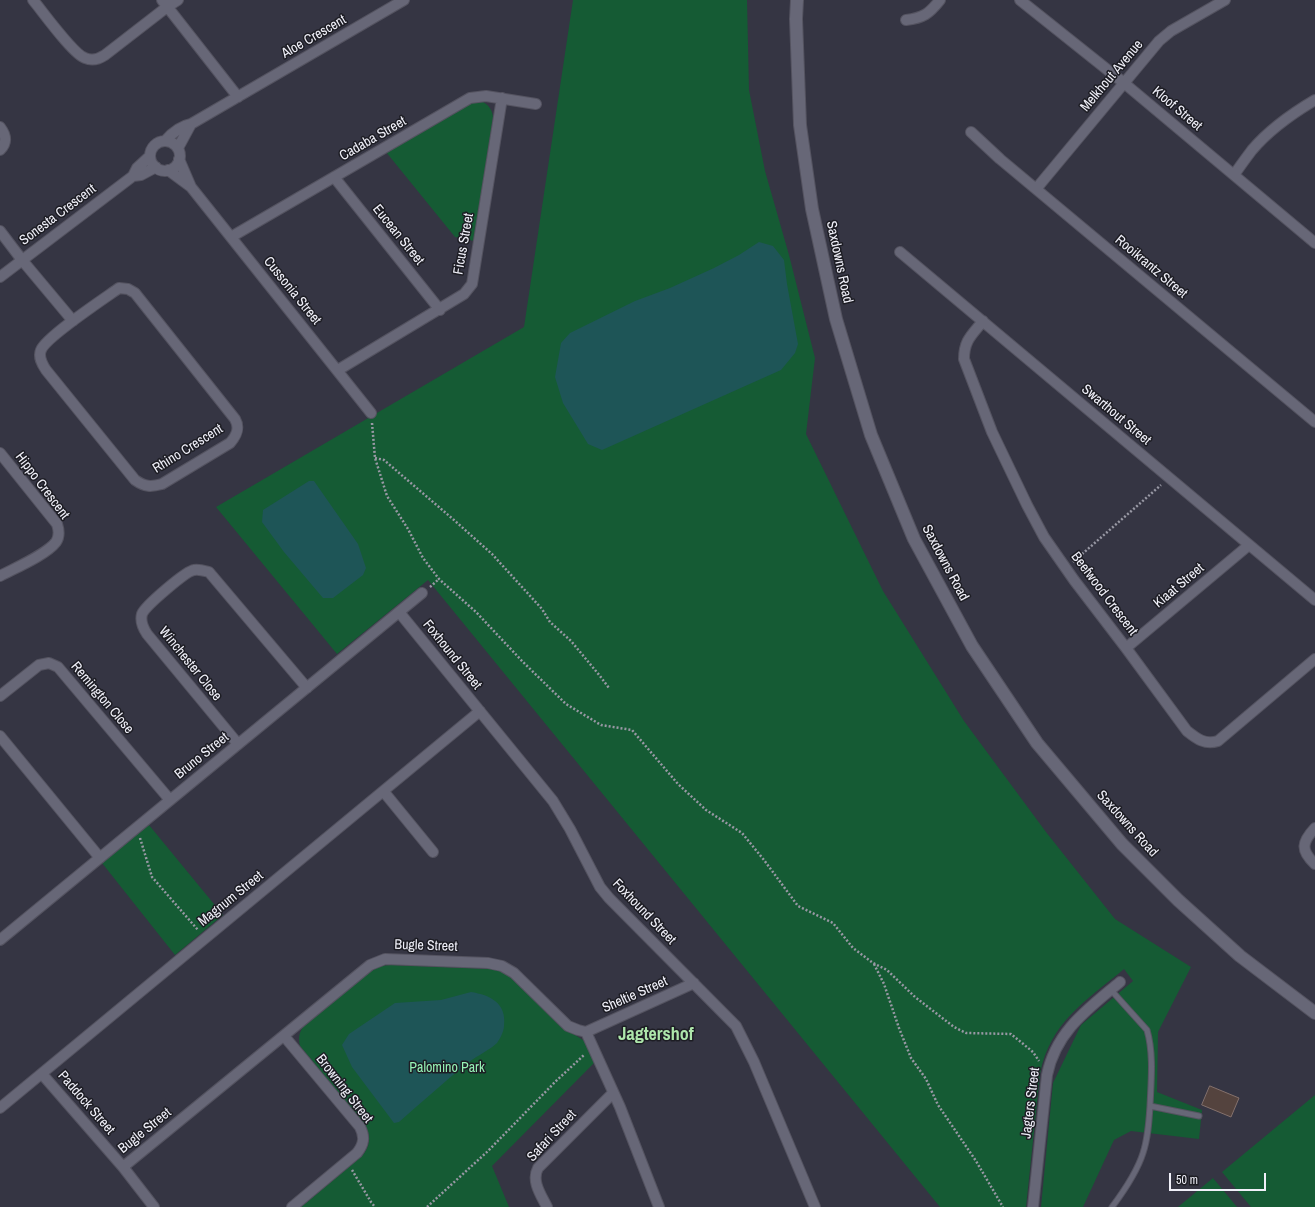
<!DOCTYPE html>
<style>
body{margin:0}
#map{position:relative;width:1315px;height:1207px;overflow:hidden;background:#353543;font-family:"Archivo Narrow",sans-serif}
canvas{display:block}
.scale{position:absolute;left:1169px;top:1173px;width:97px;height:18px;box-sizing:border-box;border:2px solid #f0f0f9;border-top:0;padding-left:5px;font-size:12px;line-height:14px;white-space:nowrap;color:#f0f0f9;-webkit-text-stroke:3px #1d1d24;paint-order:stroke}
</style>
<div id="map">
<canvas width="1315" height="1207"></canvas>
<div class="scale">50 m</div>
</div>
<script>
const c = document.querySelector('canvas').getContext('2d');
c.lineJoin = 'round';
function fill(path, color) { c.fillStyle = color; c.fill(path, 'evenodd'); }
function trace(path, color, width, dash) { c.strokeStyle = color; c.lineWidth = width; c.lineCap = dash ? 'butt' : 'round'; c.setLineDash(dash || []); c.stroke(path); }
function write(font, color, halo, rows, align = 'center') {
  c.font = font + ' "Archivo Narrow",sans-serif'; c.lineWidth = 3; c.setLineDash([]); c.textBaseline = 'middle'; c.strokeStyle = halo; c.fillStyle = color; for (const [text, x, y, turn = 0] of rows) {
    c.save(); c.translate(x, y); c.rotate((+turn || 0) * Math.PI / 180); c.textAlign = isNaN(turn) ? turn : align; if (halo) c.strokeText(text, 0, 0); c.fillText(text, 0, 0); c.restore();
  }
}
fill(new Path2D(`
 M573 0H747L749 90 765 171 789 255 815 358 806 434 883 591 964 721 1046 832 1115 919 1191 967 1158 1032 1157 1092 1202 1110 1199 1139 1131 1131 1114 1140 1083 1207H1041L1053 1083 1081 1025 1133 981 1124 969C1086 1001 1050 1022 1040 1074L1026 1207H940L428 580 337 654 216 507 524 327Z
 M481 101C488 104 492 109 493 117L474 241 455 237 386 152 473 102Z
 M149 825 223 915 175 955 102 863Z
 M391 965 490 969 502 971 507 974 562 1027 583 1040 587 1044 595 1062 492 1166 509 1207H301L362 1156C370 1147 371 1137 366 1126L300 1046C298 1038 299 1033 303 1027L370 972 380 966Z
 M1315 1095V1207H1251L1222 1172Z
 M1213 1178 1237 1207H1178Z`), '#155b34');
fill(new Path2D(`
 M759 242 773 246 784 260 787 284 798 344 795 353 781 370 602 450 588 444 563 403 555 377 561 343 570 333 635 301 670 288 714 268 739 255Z
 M309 481H314L358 544 366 568 363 575 333 598H323L284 552 262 522 263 510Z
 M471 992C490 995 507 1003 504 1026 504 1031 500 1039 497 1043 491 1049 477 1056 469 1062 445 1081 422 1102 399 1122L394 1123 352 1067 342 1045 349 1034 395 1003 441 1000Z`), '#1e5557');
const building = new Path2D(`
 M1210 1086 1239 1098 1231 1117 1202 1105Z`);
fill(building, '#54433e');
trace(building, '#84716c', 1);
const lane = new Path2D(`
 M1111 990 1147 1030C1154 1054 1151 1082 1150 1106L1199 1116
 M1112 1207C1124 1191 1137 1172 1143 1153 1148 1138 1149 1122 1150 1106`);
const street = new Path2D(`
 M33 0C43 12 73 54 85 58 92 61 99 59 105 55L167 7 178 0
 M162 0 238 97
 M1020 0 1124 83 1315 243
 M906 20C923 18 929 14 940 0
 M0 127C6 135 8 142 0 150
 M971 132 1000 159 1315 422
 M165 141C172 133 181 126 191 124L404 0
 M150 156a15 15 0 1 1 30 0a15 15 0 1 1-30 0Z
 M178 148 191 124
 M179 159 191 187 371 413
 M168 170 191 187
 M1234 175C1240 166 1246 158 1252 150 1269 130 1293 113 1315 100
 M133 176 141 175 156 167
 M334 177 440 310
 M1036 189 1159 41 1171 31 1225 0
 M0 231 22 260 73 321
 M231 237 470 98 486 96 536 104
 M900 252 1315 600
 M0 277 133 176 137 168 150 156
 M119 288 128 289 135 293 235 419C240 428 237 435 230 443L162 484C151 487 145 487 135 480L46 370C42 364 38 357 41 350 46 337 105 298 119 288Z
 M983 321C972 335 964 340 964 359L992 432 1027 505 1044 537 1074 580 1126 648 1187 731C1197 739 1205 745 1218 741L1315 659
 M338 370 464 294 472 284 473 278 502 98
 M0 453 57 524C59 530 60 536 56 542 46 555 15 568 0 576
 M399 612 553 801 570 829 600 887 609 898 736 1026 754 1062 815 1207
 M1126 648 1249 545
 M0 696 39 665 49 663 58 667 170 800
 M0 736 100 858
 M238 744 147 634C143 628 140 621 142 614 145 606 186 571 194 570 199 569 205 571 209 572L307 688
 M384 792 433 852
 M1315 828C1302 842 1300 850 1315 864
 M0 940 422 593
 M586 1032 620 1107 659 1207
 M586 1032 694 983
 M284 1036 360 1127C365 1137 364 1144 357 1153L292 1207
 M42 1074 123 1167 154 1207
 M0 1108 480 711
 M123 1167 370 965 385 959 488 963 502 966 514 973 568 1026 578 1030 586 1032
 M547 1207C541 1195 531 1181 538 1168L613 1093
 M1033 1207 1047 1075C1056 1031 1088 1009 1120 982`);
const secondary = new Path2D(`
 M797 0 796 19 800 125 812 209 836 319 871 435 914 539 972 646 1037 743 1122 844 1178 900 1240 956 1315 1013`);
trace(lane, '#545360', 7);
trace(street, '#545360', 12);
trace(secondary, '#545360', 14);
trace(new Path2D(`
 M372 423 375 458 387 496 408 529 423 558 439 579 476 612 523 662 566 704 601 725 632 730 678 784 706 810 742 833 764 860 798 906 833 923 853 948 873 963 887 970 915 997 954 1027 966 1033 1011 1034 1033 1052 1039 1061
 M375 458 384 460 454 520 492 554 542 609 550 622 571 641 600 676 609 688
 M1073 562 1161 485
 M430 587 439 579
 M140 838 152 877 198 930
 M874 964 884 984 899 1028 911 1058 926 1079 938 1105 976 1161 1003 1207
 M352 1170 371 1202 375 1207
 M427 1207 488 1151 556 1081 584 1055`), '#9898a4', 2.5, [2, 2]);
trace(lane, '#676777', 5);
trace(street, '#676777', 10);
trace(secondary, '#676777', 12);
write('14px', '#f0f0f9', '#1d1d24', [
 ["Aloe Crescent",314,37,-30],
 ["Melkhout Avenue",1112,76,-50],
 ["Kloof Street",1177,109,40],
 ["Cadaba Street",373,139,-30],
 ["Sonesta Crescent",58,215,-37],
 ["Eucean Street",398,235,51],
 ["Ficus Street",464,244,-80],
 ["Saxdowns Road",839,262,78],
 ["Rooikrantz Street",1151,267,40],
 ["Cussonia Street",292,291,51],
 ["Swarthout Street",1116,415,40],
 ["Rhino Crescent",188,449,-32],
 ["Hippo Crescent",42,486,53],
 ["Saxdowns Road",945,563,62],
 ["Kiaat Street",1179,586,-40],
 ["Beefwood Crescent",1104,594,53],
 ["Foxhound Street",452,655,51],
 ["Winchester Close",190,664,51],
 ["Remington Close",102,698,50],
 ["Bruno Street",202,756,-39],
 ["Saxdowns Road",1127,824,48],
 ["Magnum Street",231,899,-39],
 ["Foxhound Street",644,912,46],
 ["Bugle Street",426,946,2],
 ["Sheltie Street",635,995,-24],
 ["Browning Street",344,1089,52],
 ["Paddock Street",86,1103,49],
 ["Jagters Street",1031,1103,-83],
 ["Bugle Street",145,1131,-39],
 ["Safari Street",552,1136,-47]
]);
write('14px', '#96f3b6', '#1d1d24', [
 ["Palomino Park",447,1068]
]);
write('bold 18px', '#ade6ab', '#1d1d24', [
 ["Jagtershof",656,1035]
]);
</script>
